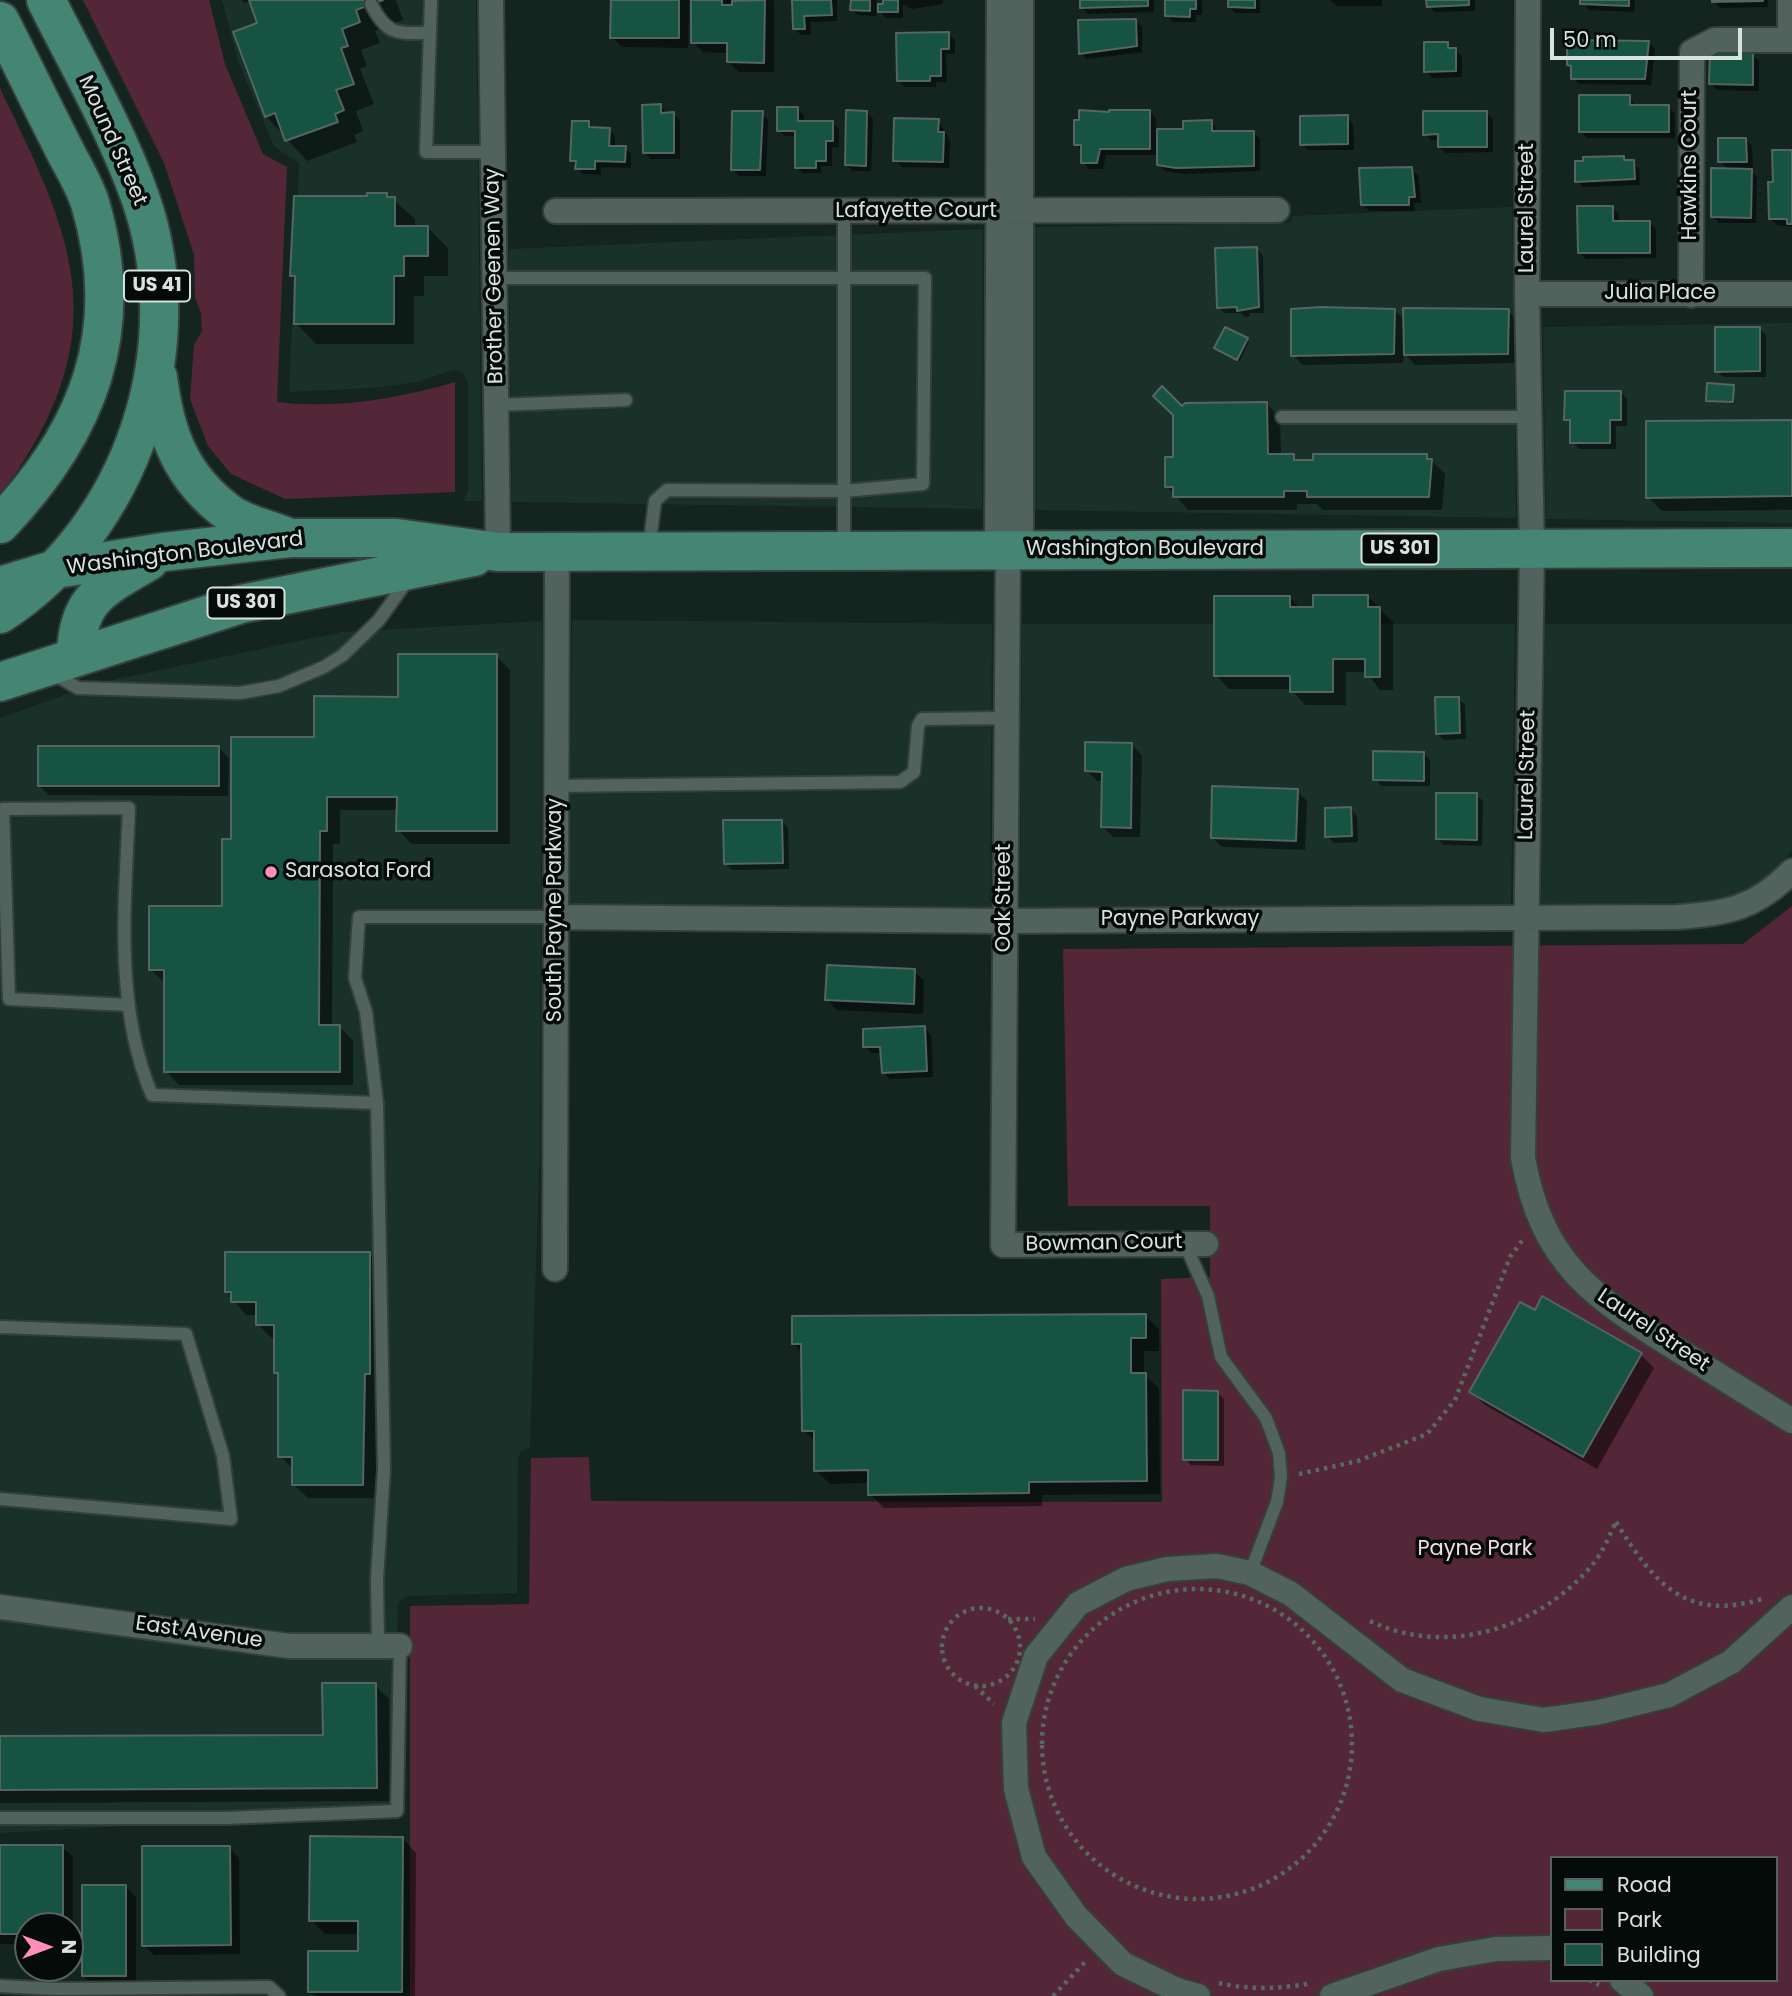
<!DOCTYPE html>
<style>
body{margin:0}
#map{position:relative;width:1792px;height:1996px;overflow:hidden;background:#14241e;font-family:Poppins,sans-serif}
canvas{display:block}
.legend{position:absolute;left:1550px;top:1856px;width:228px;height:126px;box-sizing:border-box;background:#050b09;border:2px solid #59615e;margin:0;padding:9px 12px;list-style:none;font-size:21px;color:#d8e2de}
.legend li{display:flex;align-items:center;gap:14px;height:35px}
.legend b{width:35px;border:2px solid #59615e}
.north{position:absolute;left:14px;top:1912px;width:70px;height:70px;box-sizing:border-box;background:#050b09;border:2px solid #59615e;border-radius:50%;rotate:90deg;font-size:19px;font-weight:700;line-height:28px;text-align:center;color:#d8e2de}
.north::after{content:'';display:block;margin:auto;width:24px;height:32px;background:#ff8eb9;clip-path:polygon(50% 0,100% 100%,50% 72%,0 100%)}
.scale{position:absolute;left:1550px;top:28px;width:192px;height:32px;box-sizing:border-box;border:4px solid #d8e2de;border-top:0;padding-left:9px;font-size:21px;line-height:24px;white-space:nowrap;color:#d8e2de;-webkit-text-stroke:5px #050b09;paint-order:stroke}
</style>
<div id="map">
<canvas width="1792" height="1996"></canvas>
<ul class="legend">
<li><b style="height:9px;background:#458573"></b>Road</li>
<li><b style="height:19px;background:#532738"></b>Park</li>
<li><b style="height:19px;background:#175343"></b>Building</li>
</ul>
<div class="north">N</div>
<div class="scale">50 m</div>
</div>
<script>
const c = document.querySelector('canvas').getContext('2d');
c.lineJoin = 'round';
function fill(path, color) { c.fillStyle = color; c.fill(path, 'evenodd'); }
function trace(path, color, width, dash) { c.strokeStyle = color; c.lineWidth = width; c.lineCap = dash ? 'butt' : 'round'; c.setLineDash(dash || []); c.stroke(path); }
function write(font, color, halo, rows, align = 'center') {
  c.font = font + ' Poppins,sans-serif'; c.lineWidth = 7; c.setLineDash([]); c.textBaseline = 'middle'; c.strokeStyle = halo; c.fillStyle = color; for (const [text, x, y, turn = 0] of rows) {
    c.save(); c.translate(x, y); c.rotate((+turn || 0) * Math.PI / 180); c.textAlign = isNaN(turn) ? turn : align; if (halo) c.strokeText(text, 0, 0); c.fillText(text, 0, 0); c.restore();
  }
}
fill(new Path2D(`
 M222 0H476L482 501H463L468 492V382L462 372 454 370 416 382 373 388 289 392 299 164 274 146 238 61Z
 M1512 207 1516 518 1035 510V227L1291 223 1292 216Z
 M983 229 982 509 512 502 509 249Z
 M1792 323V523L1546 519 1543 327Z
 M572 620 992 624 990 907 570 904Z
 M542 621 540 1144 530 1447 521 1451 518 1458 517 1593 406 1596 398 1603 397 1632H290L0 1593V718L98 683 342 632Z
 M1022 624H1515L1511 905 1020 907Z
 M1545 624H1792V851L1763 881 1736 896 1701 902 1541 905Z
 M0 1620 287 1659H397L398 1811 0 1833Z`), '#1a312a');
fill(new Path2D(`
 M83 0H209L225 64 263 154 287 167 277 402C335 409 399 399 455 382V492L285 499 231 474 208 446 190 399 194 345 202 331 201 313 195 298 194 255 164 163Z
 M0 88C54 202 108 296 46 421 34 445 18 473 0 493Z
 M1792 906V1996H410V1606L529 1604 531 1458 589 1457 591 1501 1162 1502 1161 1279 1210 1277V1206H1068L1063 949 1743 944ZM1552 1858H1776V1980H1552Z`), '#532738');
fill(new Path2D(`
 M241 0H396L403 20 375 31 380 43 361 50 367 66 360 69 374 104 356 111 363 131 354 135 357 142 307 161 266 116 259 24 251 1 244 3Z
 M612 0H689L688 48 622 47 612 37Z
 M693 0H731V3L774 0V72H739L728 62V53L703 52 693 42Z
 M794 0H837V21L810 22 811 35H801L795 28Z
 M852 0H876V16L858 15 852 9Z
 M881 0H943V4L912 9 903 4V18H886L880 11 886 5Z
 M1081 0H1154V12L1088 14 1082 7Z
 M1167 0H1202V15H1196V22H1173L1167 15Z
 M1230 0H1260V13H1236L1229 7Z
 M1330 0H1382V6H1337Z
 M1428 0H1475V11L1435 12 1428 6Z
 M1582 0H1635L1634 12 1588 10Z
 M1714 0H1768V7L1720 8Z
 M1136 21 1142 27V52L1087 59 1080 53Z
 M948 34 955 40V54H946L947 82H936V87H905L898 81Z
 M1649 43 1655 49 1651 85 1579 84 1573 78V69L1568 65Z
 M1447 44 1462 56V77L1433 78 1426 71Z
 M1752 55 1759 61V91L1717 90 1711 84Z
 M1629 97 1636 107H1668L1675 113V138H1587L1580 131Z
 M661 106 667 114H673L680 120V159H651L645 153Z
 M797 109 804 115V123H833L839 129V147H832V166H821V173H803L797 167V136H785L778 130Z
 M1149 111 1156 118V131H1185L1212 122 1218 133 1253 132 1260 139V171L1184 174 1165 171 1159 165V155H1106L1103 169H1089L1083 162V152L1076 145 1111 114Z
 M866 112 873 119 871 171H853L846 165Z
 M1486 112 1493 119V152L1446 153 1439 147V140H1431L1425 134Z
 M762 113 768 120 766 176H739L733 169Z
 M1347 117 1353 124 1354 150H1308L1302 144Z
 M938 121 950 140 949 168 902 167 895 160Z
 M588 123 594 129H609L615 136V148H625L631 154V168L601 167V175L583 174 577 168 572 160Z
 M1746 140 1752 146 1753 168H1748L1757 177 1756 223H1719L1713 216 1729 170 1720 161Z
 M1792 152V227L1777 225 1770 219 1775 184Z
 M1624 158 1639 168 1640 185 1583 187 1577 181Z
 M1411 169 1418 175 1421 203H1414L1415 211H1369L1363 204Z
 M387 194 415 219V228H428L448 248V276H424V296H414V344H316L296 323V279L292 275Z
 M1612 208 1619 214V223L1649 222 1656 229V258L1586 259 1580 253Z
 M1257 249 1263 256 1264 313H1250V316L1245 317 1241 313H1225L1218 307Z
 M1395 310 1405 321 1508 311 1518 321V363L1415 365 1404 353 1403 363 1303 365 1293 355Z
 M1759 328 1766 335V377H1723L1717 371Z
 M1247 339 1249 342 1240 361 1216 348Z
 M1733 386 1735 404 1708 401Z
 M1621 392 1627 399V426H1616V449H1579L1572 442V425L1566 419Z
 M1267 404 1280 418 1281 456H1293L1299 462H1315L1426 455 1445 474 1442 510H1323L1317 504H1297V510H1188L1167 486 1182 408Z
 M1792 421V510L1662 511 1648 497Z
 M1367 596 1393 622V690H1380L1366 672H1346V705H1305L1291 689H1229L1216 675 1290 598 1301 609H1314Z
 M496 656 510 670V844H412L398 830V810H340V844H333L332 1027H340L353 1041V1085H179L166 1071V984L151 970 223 908 232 841 316 739Z
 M1459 699 1465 705 1466 739 1444 740 1437 733Z
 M1132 745 1142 755 1140 837H1113L1103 827 1104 781H1097L1087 771Z
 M219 748 229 758 228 796 49 795 39 785Z
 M1424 754 1430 760V786H1381L1375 779Z
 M1297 791 1307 801 1305 850 1222 847 1212 837Z
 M1476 795 1483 801 1482 846 1444 845 1437 839Z
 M1351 809 1357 816 1358 842 1334 843 1327 836Z
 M782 821 788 828 789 869 732 870 725 863Z
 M914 971 924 981 923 1014 837 1010 827 1000Z
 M925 1028 931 1035 933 1077 890 1079 883 1072V1053H872L865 1047Z
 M369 1254 383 1268 376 1498H308L294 1485V1470L280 1456V1377L275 1373V1338H271L258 1324V1315H246L226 1291Z
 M1145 1316 1159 1329V1351H1144V1375L1159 1388 1160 1494 1042 1495V1506L884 1508 870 1494V1483L830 1484 816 1470V1442L804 1430 803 1353 794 1344Z
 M1641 1355 1654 1368 1597 1469 1485 1405 1471 1391Z
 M1217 1392 1224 1399V1466L1191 1465 1185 1459Z
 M375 1685 389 1699 390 1801 0 1803V1738L325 1736Z
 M403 1839 416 1853 415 1996H315L310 1991 360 1953V1934H325L311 1920Z
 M0 1847H62L73 1857V1944H70V1926H28V1944H0Z
 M229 1848 239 1858 240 1954 154 1955 144 1945Z
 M126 1887 136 1897V1986H93L83 1976Z`), '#0007');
const building = new Path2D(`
 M249 0H383L356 10 360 22 342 29 348 46 341 48 354 84 336 90 344 110 335 114 338 122 285 141 275 113 265 117 233 32 257 23Z
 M611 0H679V38H610Z
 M691 0H722V5H732V1L765 0 764 63 727 62V43H691Z
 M792 0H831L832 15 804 16 805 29H793Z
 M851 0H870V11L850 10Z
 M883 0H898V12H878V4H883Z
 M1080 0H1148V6L1080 8Z
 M1165 0H1196V9H1190V17L1165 16Z
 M1228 0H1255V8L1228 7Z
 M1426 0H1469V5L1427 7Z
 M1580 0H1629V6L1580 4Z
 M1712 0H1763V1L1712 2Z
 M1136 19 1137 46 1079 54 1078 20Z
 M949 32V49H941V76H930V81H897L896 33Z
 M1567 40 1649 41 1645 79H1571V66L1567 65Z
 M1424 42H1448V48H1456V71L1424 72Z
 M1710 52 1753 53V85L1709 84Z
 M1579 95H1630V105H1669V132H1579Z
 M661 104V113L674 112V153H643L642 105Z
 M777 107H798V121H833V141H826V161H816V168H795V131H777Z
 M846 110 867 111 866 166 845 165Z
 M1079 110 1109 112V110H1150V149H1100L1097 163H1081V145H1074V120H1079Z
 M732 111H763L760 170H731Z
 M1423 111H1487V147H1438V134L1423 135Z
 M1348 115V144L1300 145V116Z
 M894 118 939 119 938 132H944L943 162 893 161Z
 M1212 120V131H1254V166L1176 168 1157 165V129H1183V121Z
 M572 121H589V127L610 128 609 146H626L625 162 595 161V169H575L576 161H570Z
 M1718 138H1746L1747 162H1718Z
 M1772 150H1792V224H1787V219H1769L1768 182H1773Z
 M1624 156V160H1634L1635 179 1575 182V161H1583V157Z
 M1412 167 1415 197H1409V205H1361L1359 168Z
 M1711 168 1752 169 1751 218 1711 217Z
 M367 193H387V197H395V226H428V256H404V276H394V324H294L295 276H290L294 196H367Z
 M1577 206H1613V221H1650V253H1578Z
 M1257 247 1259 307 1237 311V307L1217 308 1215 248Z
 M1321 307 1395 309 1394 354 1291 356V309Z
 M1403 308 1509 309 1508 354 1404 355Z
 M1225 327 1248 338 1237 360 1214 348Z
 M1715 327H1760V371L1715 372Z
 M1707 383 1734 385 1733 402 1706 401Z
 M1162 386 1182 406 1185 403 1267 402 1268 454H1294V460H1313V454H1427V459H1432L1429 497H1307V491H1284V497H1173V487H1165V457H1173V415L1153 396Z
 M1565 391H1621V420H1610V443H1570V420H1564Z
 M1792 420V496L1646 498V421Z
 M1313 595H1368V607H1380V677H1365V659H1333V692H1290V676H1214V596H1290V607H1313Z
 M398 654H497V831H396L397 797H327V831H320L319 1025H340V1072H164V970H149V906H222V839H231V737H314V696L398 697Z
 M1435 697H1459L1460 733 1436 734Z
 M1085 742 1132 743 1131 828 1101 827 1102 772 1085 771Z
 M38 746H219V786H38Z
 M1373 751 1424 752V781L1373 780Z
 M1212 786 1298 789 1296 841 1211 838Z
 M1436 793H1477V840L1436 839Z
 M1351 807 1352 836 1325 837V808Z
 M723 820H782L783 863 724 864Z
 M827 965 915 969 914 1004 825 1000Z
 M925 1026 927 1071 882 1073 880 1047H863V1029Z
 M225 1252H370V1374H365L363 1485H292V1457H278V1373H274V1325H256V1302H231V1292H225Z
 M1542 1296 1642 1353 1583 1457 1469 1392 1520 1302 1535 1310Z
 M1146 1314V1338H1131V1373H1146L1147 1481 1029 1482V1493L868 1495V1470L814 1471V1431H802L801 1344H792V1316Z
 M1183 1390 1218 1391V1460H1183Z
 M322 1683H376L377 1788 0 1790V1736L323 1735Z
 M310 1836 403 1837 402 1992H308V1951H358V1921H309Z
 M0 1845H63V1926H28V1934H0Z
 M142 1846H230L231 1945 142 1946Z
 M82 1885H126V1976H82Z`);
fill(building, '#175343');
trace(building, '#546660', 2);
const lane = new Path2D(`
 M431 0 426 152H493
 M371 4C387 36 397 33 430 33
 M495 278H925L923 484 844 491V548
 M496 405 626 400
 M1282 417H1529
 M649 548 655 501 667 490 844 491V212
 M52 673 78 688 240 693 279 686 324 667 343 655 379 620 409 578
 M556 786 900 782 914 772 918 726 922 719 1006 718
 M129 1005 9 999 3 809 129 808C125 903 114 1006 152 1095L377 1103 384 1469 377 1579 378 1646
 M377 1103 366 1012 355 978 359 917H555
 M1185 1244 1208 1296 1221 1357 1266 1418 1279 1453 1281 1477 1277 1502 1250 1573
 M0 1327 186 1334 223 1456 231 1519 0 1499
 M0 1818H226L397 1811 400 1646
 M0 1986 57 1989 269 1987 279 1996`);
const street = new Path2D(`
 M491 0 498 552
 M1021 0V550
 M1528 0 1527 294 1532 549 1523 1158C1542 1264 1593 1297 1678 1350 1716 1374 1754 1397 1792 1421
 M1790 0V40
 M556 211 1277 210
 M1527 294H1792
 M1691 295 1692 52 1715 40H1792
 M997 550 999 0
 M1008 550 1003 1245 1206 1244
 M555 917 1005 921 1676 917C1726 914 1756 908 1792 871
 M555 1269 557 552
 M0 1607 289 1646H400
 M1622 1980 1641 1996
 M1198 1996 1177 1990 1123 1964 1076 1916 1034 1857 1016 1789 1014 1723 1036 1656 1078 1604 1126 1579 1167 1569 1217 1566 1250 1573 1291 1594 1402 1680 1479 1709 1544 1720 1600 1712 1669 1695 1731 1662 1792 1607
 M1332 1996 1439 1959 1496 1949 1552 1948`);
const primary = new Path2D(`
 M0 21C21 62 41 104 62 145 71 164 84 183 90 203 128 330 89 431 0 524
 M158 377C165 434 181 478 229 513 244 524 268 529 285 536
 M0 586 56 569 163 552 290 538H397L498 552 1792 548
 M0 614C133 528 193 346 140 197 116 129 78 64 46 0
 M76 656C77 597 103 589 149 561
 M0 682 241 604 474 557`);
trace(lane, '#35403b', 16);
trace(street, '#35403b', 28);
trace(primary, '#35403b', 42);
trace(new Path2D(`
 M1299 1474 1358 1461 1427 1434 1455 1400 1510 1257 1524 1238
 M1616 1522C1654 1583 1685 1622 1762 1599
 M1042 1744a155 155 0 1 1 310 0a155 155 0 1 1-310 0Z
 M942 1647a39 39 0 1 1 78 0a39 39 0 1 1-78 0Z
 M1008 1619H1035
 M1370 1621C1447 1658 1540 1628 1593 1564 1603 1552 1609 1536 1616 1522
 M975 1686 994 1704
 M1589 1980 1599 1985
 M1219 1983C1247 1990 1283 1989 1311 1983
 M1053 1996 1086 1961`), '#5a6863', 4.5, [3.5, 5]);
trace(lane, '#52635d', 12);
trace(street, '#52635d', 24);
trace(primary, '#458573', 38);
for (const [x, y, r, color] of [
 [271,872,7,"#ff8eb9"]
]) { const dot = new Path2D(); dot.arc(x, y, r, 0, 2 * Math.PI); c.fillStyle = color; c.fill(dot); trace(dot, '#050b09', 2.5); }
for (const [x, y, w] of [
 [157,286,66],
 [1400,549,77],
 [246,603,77]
]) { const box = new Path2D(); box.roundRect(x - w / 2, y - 15.5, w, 31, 5); c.fillStyle = '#050b09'; c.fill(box); trace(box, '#d8e2de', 2); }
write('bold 19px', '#d8e2de', null, [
 ["US 41",157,286],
 ["US 301",1400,549],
 ["US 301",246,603]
]);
write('21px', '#d8e2de', '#050b09', [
 ["Mound Street",112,141,66],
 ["Hawkins Court",1691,165,-90],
 ["Laurel Street",1528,208,-90],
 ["Lafayette Court",916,212],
 ["Brother Geenen Way",495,276,-91],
 ["Julia Place",1660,294],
 ["Washington Boulevard",1145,550],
 ["Washington Boulevard",185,554,-7],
 ["Laurel Street",1528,775,-89],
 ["Oak Street",1005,898,-90],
 ["South Payne Parkway",556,910,-90],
 ["Payne Parkway",1180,920],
 ["Bowman Court",1104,1244,-1],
 ["Laurel Street",1653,1331,34],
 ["East Avenue",199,1633,8]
]);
write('21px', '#d8e2de', '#050b09', [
 ["Sarasota Ford",285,872]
], 'left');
write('21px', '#f5dde5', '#050b09', [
 ["Payne Park",1475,1550]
]);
</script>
